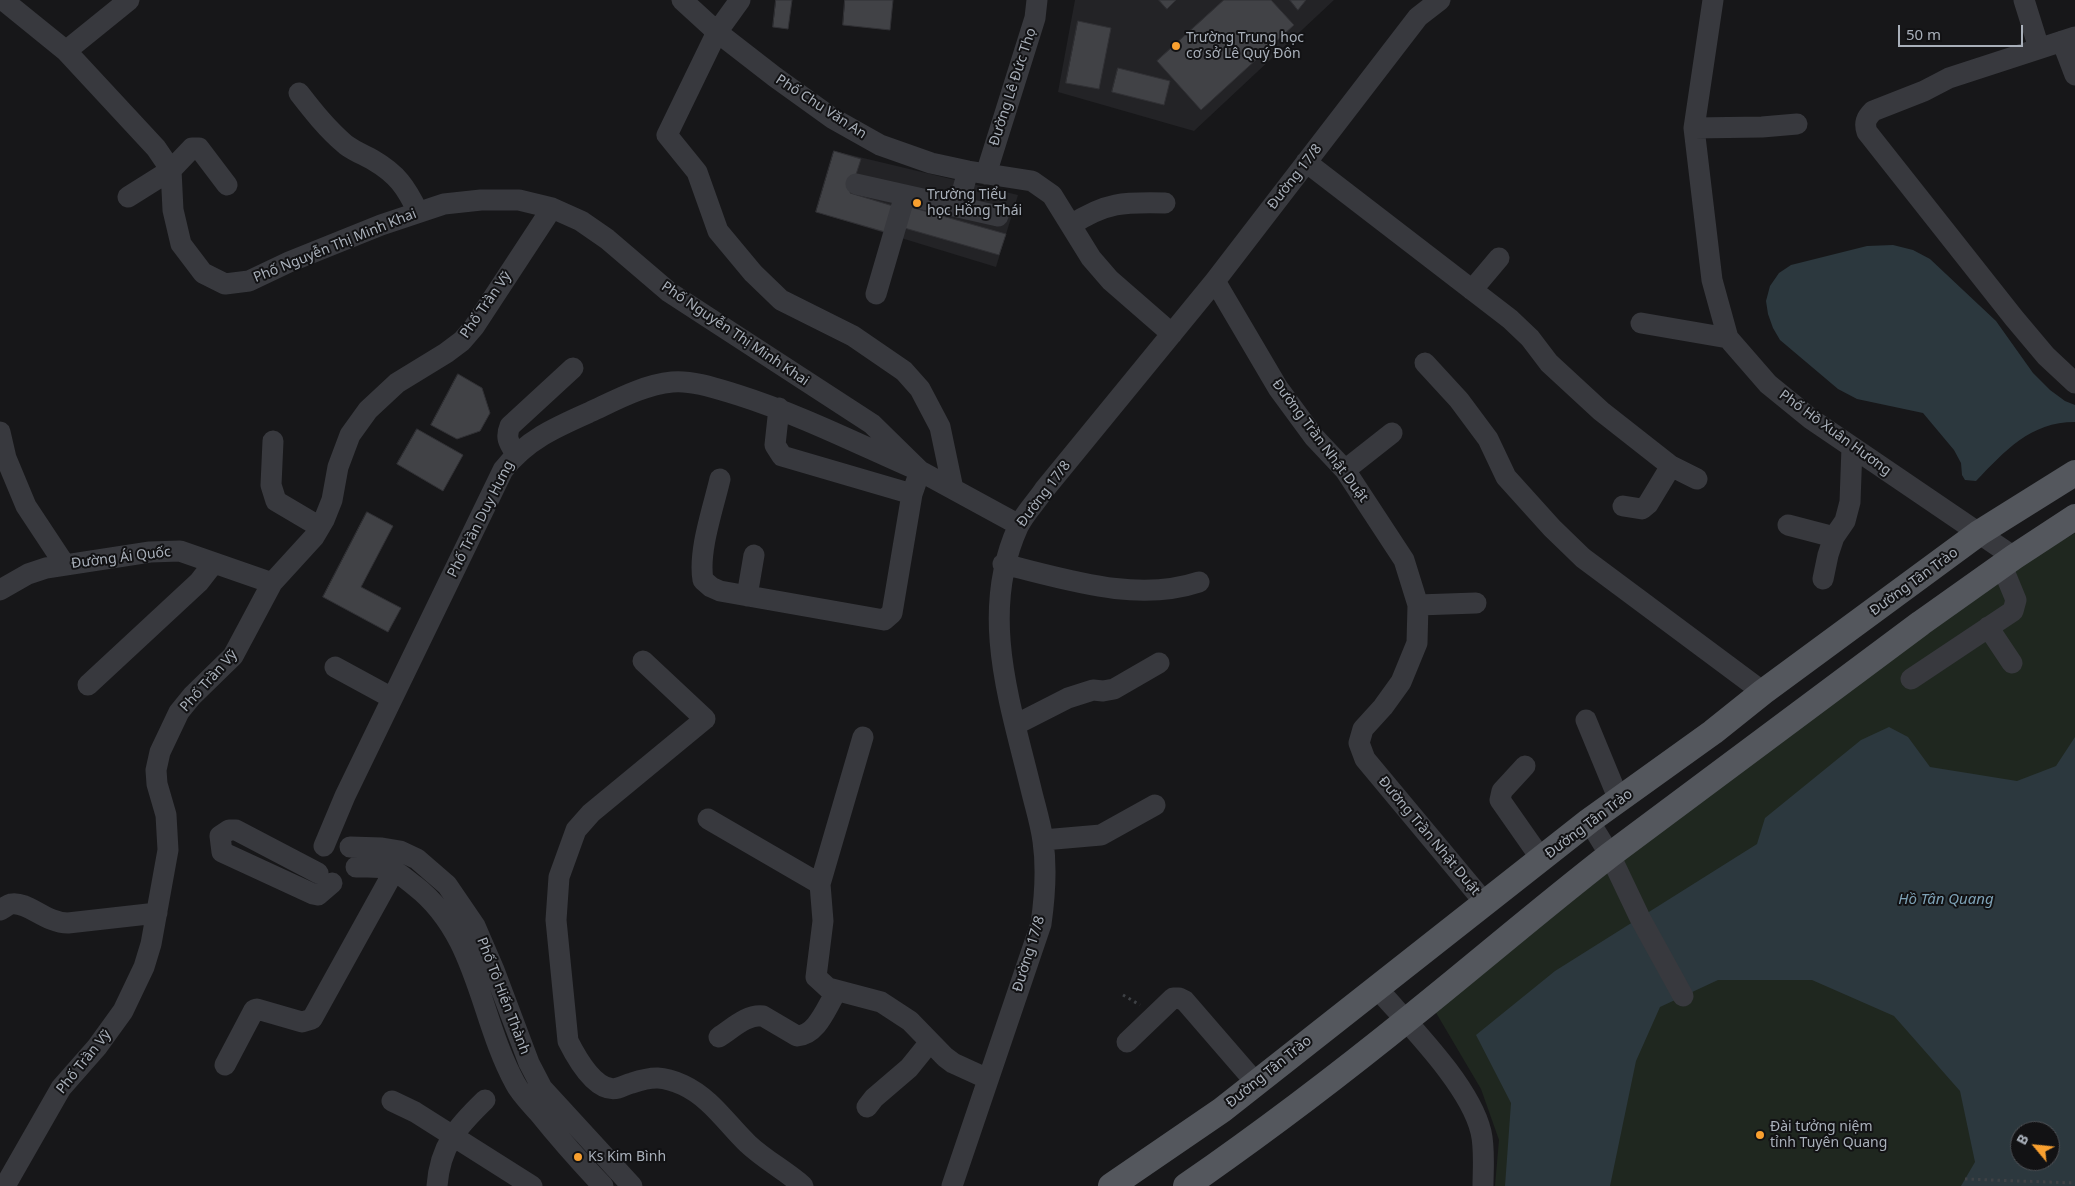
<!DOCTYPE html>
<meta charset="utf-8">
<style>
body{margin:0}
#map{position:relative;width:2075px;height:1186px;overflow:hidden;background:#171719;font-family:"Noto Sans",sans-serif}
canvas{display:block}
.north{position:absolute;left:2010px;top:1121px;width:50px;height:50px;box-sizing:border-box;background:#121214;border:1px solid #4e5156;border-radius:50%;rotate:298deg;font-size:14px;font-weight:700;line-height:20px;text-align:center;color:#a9b0ba}
.north::after{content:'';display:block;margin:auto;width:18px;height:22px;background:#f9a02f;clip-path:polygon(50% 0,100% 100%,50% 72%,0 100%)}
.scale{position:absolute;left:1898px;top:25px;width:125px;height:22px;box-sizing:border-box;border:2px solid #a9b0ba;border-top:0;padding-left:6px;font-size:15px;line-height:18px;white-space:nowrap;color:#a9b0ba;-webkit-text-stroke:4px #121214;paint-order:stroke}
</style>
<div id="map">
<canvas width="2075" height="1186"></canvas>
<div class="north">B</div>
<div class="scale">50 m</div>
</div>
<script>
const c = document.querySelector('canvas').getContext('2d');
c.lineJoin = 'round';
function fill(path, color) { c.fillStyle = color; c.fill(path, 'evenodd'); }
function trace(path, color, width, dash) { c.strokeStyle = color; c.lineWidth = width; c.lineCap = dash ? 'butt' : 'round'; c.setLineDash(dash || []); c.stroke(path); }
function write(font, color, halo, rows, align = 'center') {
  c.font = font + ' "Noto Sans",sans-serif'; c.lineWidth = 4; c.setLineDash([]); c.textBaseline = 'middle'; c.strokeStyle = halo; c.fillStyle = color; for (const [text, x, y, turn = 0] of rows) {
    c.save(); c.translate(x, y); c.rotate((+turn || 0) * Math.PI / 180); c.textAlign = isNaN(turn) ? turn : align; if (halo) c.strokeText(text, 0, 0); c.fillText(text, 0, 0); c.restore();
  }
}
fill(new Path2D(`
 M1075 0H1334L1194 131 1058 92Z
 M834 151 1018 195 996 267 816 212Z`), '#232326');
fill(new Path2D(`
 M2075 533V1186H1495L1499 1140 1481 1089 1435 1011 1920 623ZM2020 1131H2050V1161H2020Z`), '#1f271f');
fill(new Path2D(`
 M1893 245 1913 250 1930 259 1996 321 2033 373 2050 390 2065 401 2075 405V422C2030 422 2005 451 1976 481L1965 480 1962 475 1961 463 1954 450 1923 413 1857 399 1838 389 1780 340 1773 328 1768 314 1766 301 1770 286 1779 273 1791 265 1867 246Z
 M1889 727 1908 737 1930 767 2017 781 2056 766 2075 737V1186H1961L1975 1162 1960 1091 1894 1016 1812 980H1718L1660 1007 1636 1061 1610 1186H1505L1511 1103 1476 1035 1555 971 1757 844 1765 818 1861 740ZM2020 1131H2050V1161H2020Z`), '#2c383e');
const building = new Path2D(`
 M776 0H792L788 29 773 27Z
 M845 0H893L890 30 843 25Z
 M1159 0H1176L1167 9Z
 M1224 0H1271L1294 25 1201 110 1157 61Z
 M1290 0H1306L1298 10Z
 M1078 21 1111 28 1099 89 1066 83Z
 M1118 68 1170 81 1164 105 1112 92Z
 M834 151 861 159 850 193 893 206 885 232 816 212Z
 M907 206 1006 234 999 255 901 227Z
 M458 374 482 388 490 413 480 431 457 439 431 425Z
 M417 429 463 455 443 491 397 464Z
 M367 512 393 526 361 587 401 608 388 632 323 597Z`);
fill(building, '#414246');
trace(building, '#313135', 1);
trace(new Path2D(`
 M1123 995 1140 1005
 M1965 1179 2075 1183`), '#3e4145', 3, [2.5, 4]);
trace(new Path2D(`
 M3 0 66 51 156 148 171 170 173 210 181 244 203 273 225 284 249 281 289 262 381 225 444 204 481 200H519L552 208 581 221 607 239 669 292 872 424 920 471 1019 525
 M682 0 717 32 667 135 697 172 718 231 753 273 781 300 853 336 904 371 920 389 940 427 953 489
 M740 0 717 32 775 77 832 118 880 145 931 163 968 171 1032 181 1052 195 1091 258 1110 280 1172 334
 M1713 0 1694 128 1712 280 1728 338 1768 384 1811 419 2014 557
 M2024 0 2039 48
 M2075 37 1949 78 1924 91 1873 111C1866 118 1864 123 1867 132L2014 318 2046 356 2075 383
 M2062 41 2075 75
 M66 51 129 0
 M299 93C313 111 327 129 346 145 354 151 364 155 373 160 397 174 406 187 418 212
 M1694 128 1762 127 1797 124
 M1306 162 1510 319 1530 338 1549 363 1601 411 1671 466 1697 479
 M986 174 1035 18 1037 0
 M856 184 998 216
 M128 197 171 170 192 148H199L227 185
 M958 207 968 171
 M1071 225C1106 202 1124 202 1165 203
 M1215 281 1278 388 1314 437 1345 470 1404 560 1418 605 1417 643 1401 682 1383 707 1363 729 1359 743 1365 759 1485 903
 M1472 290 1499 258
 M876 294 905 195
 M1641 323 1728 338
 M1425 363 1459 400 1488 439 1506 477 1552 528 1583 558 1763 692
 M779 408 775 445 782 456 912 494
 M0 432 6 458 26 506 65 565
 M273 441 271 485 276 501 320 527
 M516 454C509 443 505 438 510 426L573 368
 M1345 470 1392 433
 M1623 506 1642 509 1648 504 1671 466
 M1788 525 1834 537
 M1003 564C1066 579 1136 603 1199 582
 M1823 579 1828 555 1834 537 1845 521 1850 502 1852 447
 M0 590 28 574 46 568 150 552 180 551 272 583
 M747 596 754 555
 M1418 605 1476 603
 M1988 627 2012 663
 M643 661 705 719 591 813 576 830 559 877 556 920 568 1041C576 1057 596 1094 618 1088 622 1087 627 1084 632 1083 653 1076 663 1076 683 1085 711 1098 727 1124 748 1144 765 1160 786 1171 803 1186
 M335 667 392 698
 M1911 679 2013 611 2016 600 2002 566
 M88 685 199 582 213 564
 M1586 720 1619 800
 M1015 725 1068 698 1093 690 1103 691 1114 689 1159 663
 M863 737 820 884 823 921 816 977 828 988 881 1002 910 1021 945 1057 953 1063 988 1079
 M1525 766 1502 791 1500 800 1542 860
 M708 819 820 884
 M1589 821 1610 855 1640 918 1683 996
 M1043 840 1101 835 1155 805
 M324 846 345 796 503 470C526 440 556 427 590 412 616 400 643 385 672 382 693 380 718 389 738 395 801 415 860 445 920 471L912 494 892 613 884 620 720 591 711 587 703 580C698 551 713 509 720 479
 M350 847 382 848 400 851 417 859 447 885 475 926 494 970 529 1063 542 1088 632 1186
 M356 867C367 867 380 866 390 869 400 873 407 880 415 886 478 935 479 1017 515 1083 520 1093 530 1103 538 1112 559 1138 580 1162 603 1186
 M318 873 236 830H229L220 836 222 852 313 894 318 895 332 883
 M0 910C3 909 7 905 11 904 28 901 45 923 68 923L157 913
 M1376 987C1409 1025 1470 1085 1481 1132 1485 1149 1483 1169 1483 1186
 M719 1037C733 1028 747 1014 763 1016L797 1036C818 1035 827 1005 837 991
 M1127 1042 1173 998H1179L1185 1001 1256 1083
 M225 1065 254 1010 257 1009 302 1022 312 1019 394 871
 M392 1101 415 1112 532 1186
 M867 1107 874 1098 909 1068 930 1042
 M5 1186 61 1088 97 1047 123 1011 144 967 151 944 168 850 166 815 157 784 156 770 160 752 179 712 192 696 233 656 272 583 314 537 324 520 332 500 338 467 350 435 368 410 397 383 446 353 462 341 474 327 552 208
 M437 1186C440 1146 457 1127 485 1100
 M952 1186 1041 924C1045 896 1047 869 1043 841 1041 825 1036 809 1032 793 1011 705 978 615 1018 527 1024 514 1036 502 1044 490L1215 281 1418 17 1440 0`), '#38393e', 21);
trace(new Path2D(`
 M1111 1186 1222 1110 1589 821 1713 732 1763 692 1979 533 2075 473
 M1186 1186C1264 1132 1339 1075 1413 1015 1479 962 1543 907 1610 855L1921 623 2014 557 2075 517`), '#54575d', 26);
for (const [x, y, r, color] of [
 [1176,46,5,"#f9a02f"],
 [917,203,5,"#f9a02f"],
 [1760,1135,5,"#f9a02f"],
 [578,1157,5,"#f9a02f"]
]) { const dot = new Path2D(); dot.arc(x, y, r, 0, 2 * Math.PI); c.fillStyle = color; c.fill(dot); trace(dot, '#121214', 2); }
write('14px', '#a9b0ba', '#121214', [
 ["Trường Trung học",1186,38],
 ["cơ sở Lê Quý Đôn",1186,54],
 ["Trường Tiểu",927,195],
 ["học Hồng Thái",927,211],
 ["Đài tưởng niệm",1770,1127],
 ["tỉnh Tuyên Quang",1770,1143],
 ["Ks Kim Bình",588,1157]
], 'left');
write('14px', '#a9b0ba', '#121214', [
 ["Đường Lê Đức Thọ",1013,87,-72],
 ["Phố Chu Văn An",821,107,33],
 ["Đường 17/8",1295,177,-52],
 ["Phố Nguyễn Thị Minh Khai",335,246,-22],
 ["Phố Trần Vỹ",486,305,-55],
 ["Phố Nguyễn Thị Minh Khai",735,334,34],
 ["Phố Hồ Xuân Hương",1835,433,36],
 ["Đường Trần Nhật Duật",1320,441,53],
 ["Đường 17/8",1044,494,-53],
 ["Phố Trần Duy Hưng",481,519,-63],
 ["Đường Ái Quốc",121,558,-7],
 ["Đường Tân Trào",1914,582,-36],
 ["Phố Trần Vỹ",209,681,-48],
 ["Đường Tân Trào",1589,824,-37],
 ["Đường Trần Nhật Duật",1429,836,50],
 ["Đường 17/8",1029,954,-73],
 ["Phố Tô Hiến Thành",503,996,69],
 ["Phố Trần Vỹ",84,1062,-51],
 ["Đường Tân Trào",1269,1072,-39]
]);
write('italic 15px', '#7ea2b6', '#121214', [
 ["Hồ Tân Quang",1946,900]
]);
</script>
